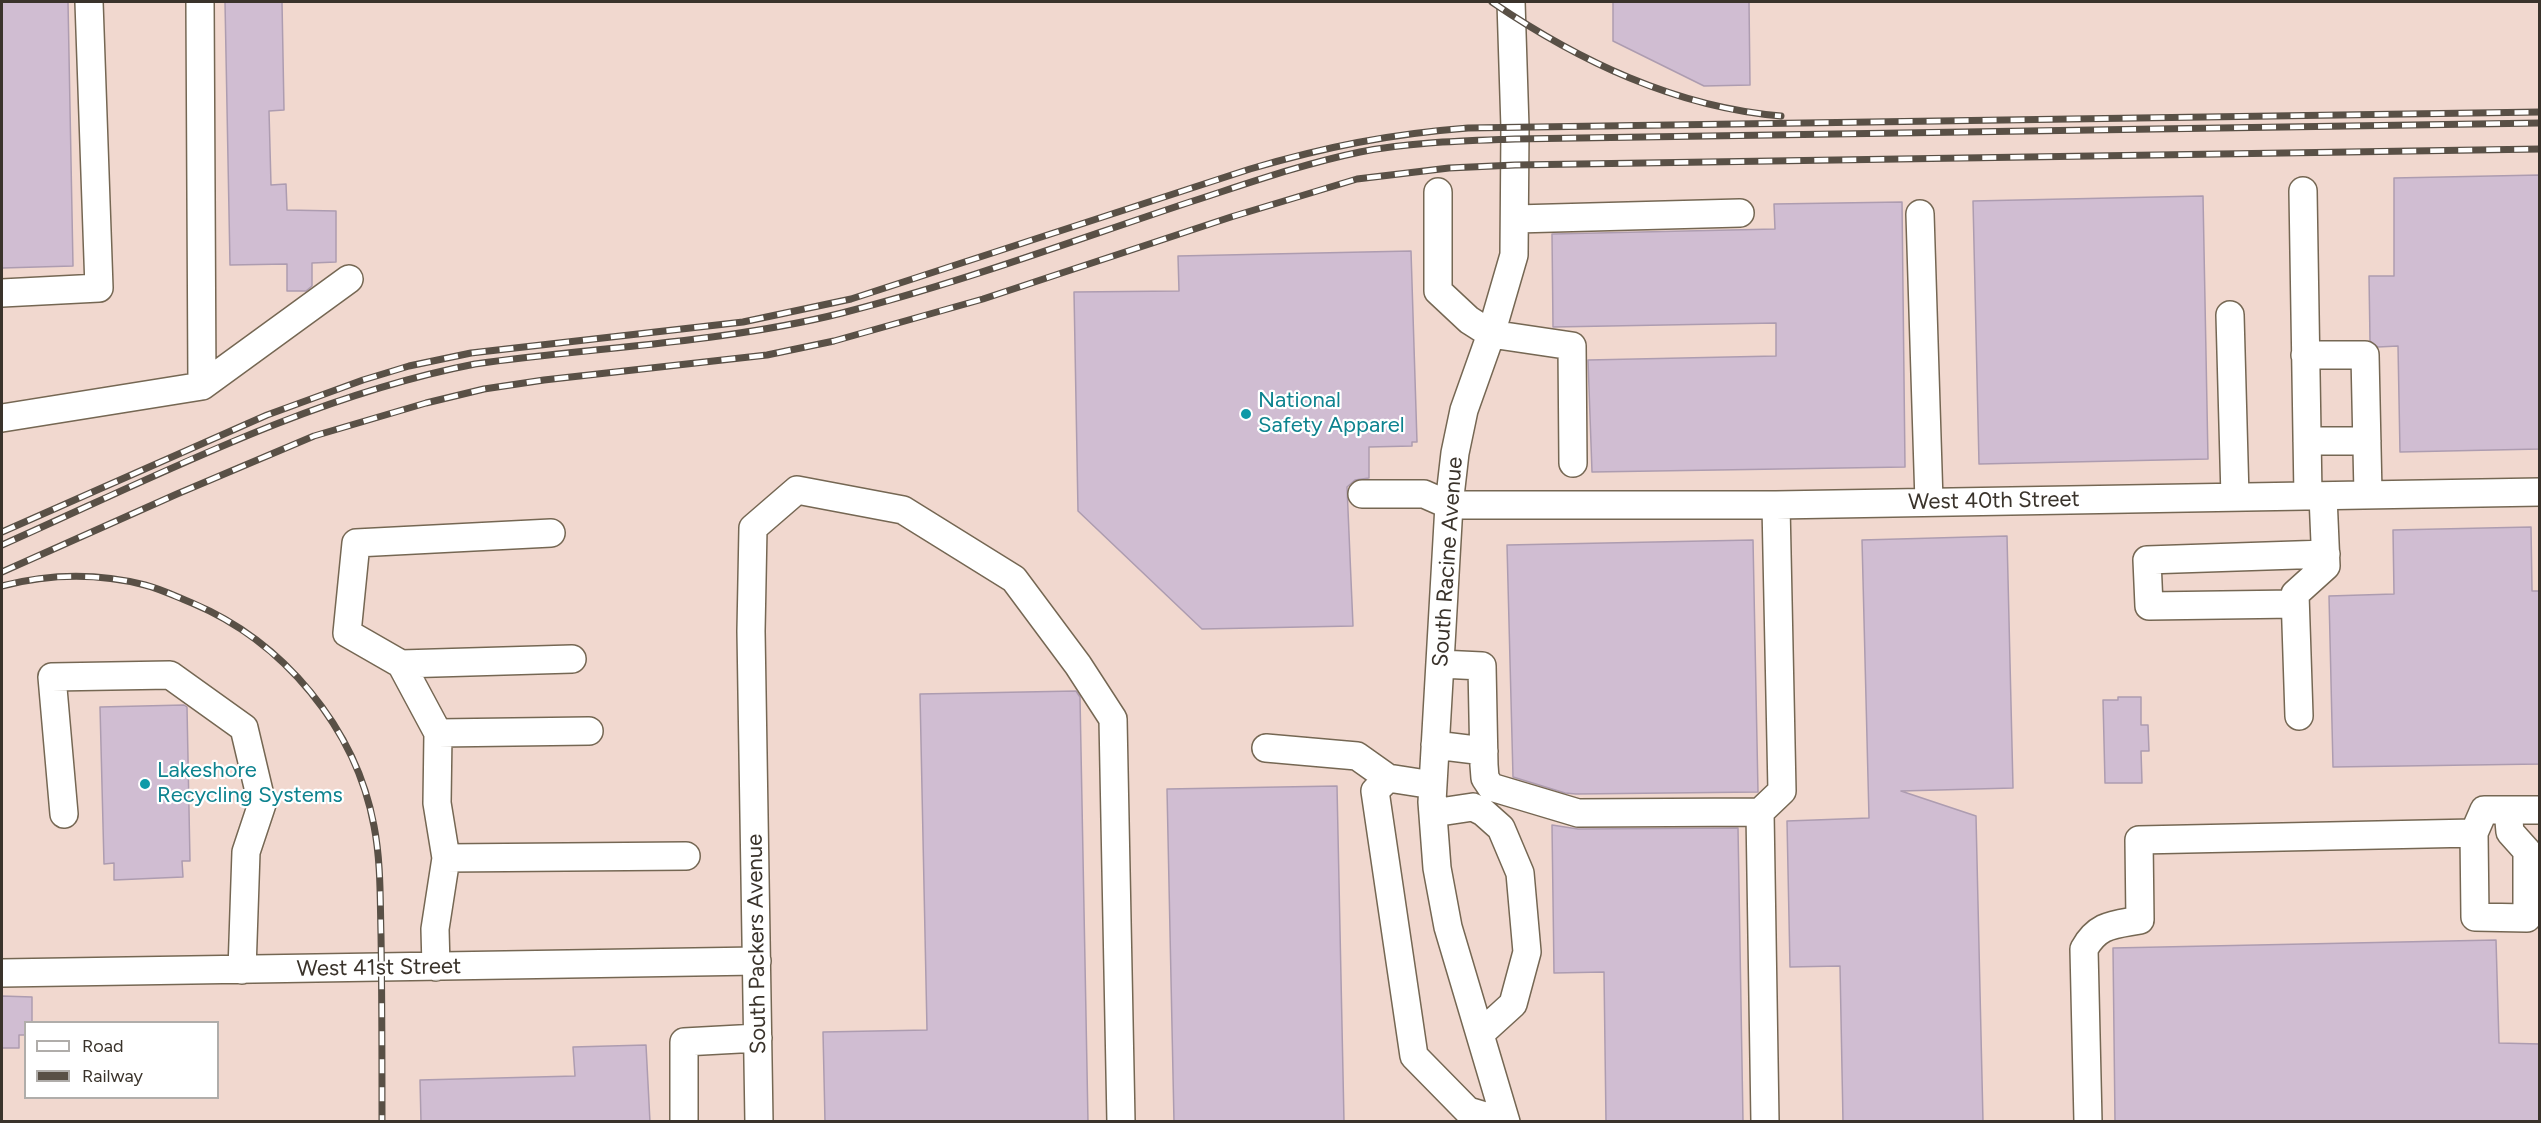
<!DOCTYPE html>
<style>
body{margin:0}
#map{position:relative;width:2541px;height:1123px;overflow:hidden;background:#f7e6cf;font-family:Figtree,sans-serif}
canvas{display:block}
.frame{position:absolute;inset:0;border:3px solid #3a332b;pointer-events:none}
.legend{position:absolute;left:24px;top:1021px;width:195px;height:78px;box-sizing:border-box;background:#fff;border:2px solid #b0adaa;margin:0;padding:8px 10px;list-style:none;font-size:18px;color:#3a332b}
.legend li{display:flex;align-items:center;gap:12px;height:30px}
.legend b{width:30px;border:2px solid #b0adaa}
</style>
<div id="map">
<canvas width="2541" height="1123"></canvas>
<div class="frame"></div>
<ul class="legend">
<li><b style="height:8px;background:#fff"></b>Road</li>
<li><b style="height:8px;background:#595046"></b>Railway</li>
</ul>
</div>
<script>
const c = document.querySelector('canvas').getContext('2d');
c.lineJoin = 'round';
function fill(path, color) { c.fillStyle = color; c.fill(path, 'evenodd'); }
function trace(path, color, width, dash) { c.strokeStyle = color; c.lineWidth = width; c.lineCap = dash ? 'butt' : 'round'; c.setLineDash(dash || []); c.stroke(path); }
function write(font, color, halo, rows, align = 'center') {
  c.font = font + ' Figtree,sans-serif'; c.lineWidth = 4.5; c.setLineDash([]); c.textBaseline = 'middle'; c.strokeStyle = halo; c.fillStyle = color; for (const [text, x, y, turn = 0] of rows) {
    c.save(); c.translate(x, y); c.rotate((+turn || 0) * Math.PI / 180); c.textAlign = isNaN(turn) ? turn : align; if (halo) c.strokeText(text, 0, 0); c.fillText(text, 0, 0); c.restore();
  }
}
fill(new Path2D(`
 M2 2H2539V1121L2 1122ZM26 1022H218V1098H26Z`), '#f1d8cf');
const building = new Path2D(`
 M2 2H68L73 266 2 268Z
 M225 2H282L284 110 269 111 271 185 286 184 287 210 336 211V262L312 263V286L306 291H287V264L230 265Z
 M1613 2H1749L1750 85 1704 86 1613 41Z
 M2540 175V449L2400 452 2398 346 2378 347 2370 341 2369 276H2394V178Z
 M2203 196 2208 459 1979 464 1973 201Z
 M1902 202 1905 467 1592 472 1588 360 1776 356V323L1553 327 1552 234 1775 229 1774 204Z
 M1411 251 1417 442H1412V446L1369 447V478L1355 480 1347 487 1353 626 1202 629 1078 511 1074 292 1179 291 1178 256Z
 M2531 527 2532 591H2540V764L2333 767 2329 596 2394 594 2393 530Z
 M2007 536 2013 788 1901 791 1976 816 1983 1122H1843L1840 966 1790 967 1787 821 1869 818 1862 540Z
 M1753 540 1758 792 1576 794 1565 793 1513 777 1507 545Z
 M1076 691 1080 697 1088 1122H825L823 1032 927 1030 920 694Z
 M2118 697H2141V725H2148L2149 751H2141L2142 783H2105L2103 700H2118Z
 M184 705 187 707 190 861H182L183 877 114 880V863L104 864 100 707Z
 M1337 786 1344 1122H1174L1167 789Z
 M1552 825 1578 829 1738 828 1743 1122H1606L1604 972 1554 973Z
 M2496 940 2499 1043 2540 1044V1122H2115L2113 948Z
 M2 996 32 997V1023H26V1035H19V1048H2Z
 M646 1045 650 1122H421L420 1080 575 1076 573 1047Z`);
fill(building, '#d0bdd2');
trace(building, '#ad9cb0', 1.5);
const minor = new Path2D(`
 M200 2 202 386 349 279
 M2303 191 2308 496
 M1438 192V291L1469 320 1491 334 1572 346 1573 463
 M1920 214 1929 502
 M1516 219 1740 213
 M2 293 99 288 89 2
 M2230 315 2235 497
 M2305 355H2365L2368 494
 M2 418 202 386
 M2307 441H2367
 M1362 494H1424L1449 505H1776L2540 492
 M2295 604 2149 606 2147 560 2326 554
 M401 664 572 659
 M1440 664 1482 666 1484 765 1485 778 1491 787 1578 813 1760 812 1782 791 1776 505
 M2299 716 2295 594 2326 566 2323 496
 M438 733 589 731
 M1435 745 1484 751
 M1266 748 1357 756 1388 778
 M1433 785 1388 778 1375 791 1414 1056 1468 1111 1505 1122
 M1760 812 1765 1122
 M1433 813 1473 807 1483 812 1501 828 1520 873 1527 952 1513 1004 1480 1034
 M64 814 52 677 170 675 244 728 262 804 246 852 242 970
 M2474 833 2475 917 2527 918V851L2510 832 2508 810
 M446 858 686 856
 M436 967 435 929 446 858 437 803 438 733 401 664 347 633 356 543 551 533
 M2 973 757 961
 M684 1122V1042L758 1038
 M759 1122 751 631 753 528 797 490 903 510 1014 579 1078 665 1113 719 1121 1122
 M1506 1122 1448 927 1437 868 1432 802 1449 505 1455 453 1464 410 1491 334 1514 255 1515 128 1511 2
 M2088 1122 2084 949C2098 924 2113 925 2140 920L2139 840 2474 833 2484 810H2540`);
trace(minor, '#756753', 30);
trace(minor, '#fff', 27);
const rail = new Path2D(`
 M1492 2C1579 61 1675 107 1781 116
 M2 532 267 415 363 380 409 366 471 353 743 322 851 299 1250 169C1325 147 1389 134 1468 128L2540 112
 M2 545C155 477 310 396 475 364 597 347 722 343 842 313 960 283 1075 240 1190 202 1246 184 1302 164 1360 152 1411 142 1463 141 1515 139L2540 123
 M2 572 177 494 314 436 426 403 484 389 544 380 767 355 834 341 983 299 1231 217 1357 179 1449 168 1515 165 2540 149
 M2 586C48 574 98 573 145 585 161 589 177 597 192 603 283 641 356 728 374 826 381 862 380 899 381 935 382 997 382 1059 382 1122`);
trace(rail, '#595046', 7);
trace(rail, '#fff', 4.5, [14]);
for (const [x, y, r, color] of [
 [1246,414,6,"#0f9aa8"],
 [145,784,6,"#0f9aa8"]
]) { const dot = new Path2D(); dot.arc(x, y, r, 0, 2 * Math.PI); c.fillStyle = color; c.fill(dot); trace(dot, '#fff', 2); }
write('22px', '#0d838f', '#fff', [
 ["National",1258,401],
 ["Safety Apparel",1258,426],
 ["Lakeshore",157,771],
 ["Recycling Systems",157,796]
], 'left');
write('22px', '#3a332b', '#fff', [
 ["West 40th Street",1994,501,-1],
 ["South Racine Avenue",1448,562,-86],
 ["South Packers Avenue",757,944,-91],
 ["West 41st Street",379,968,-1]
]);
</script>
